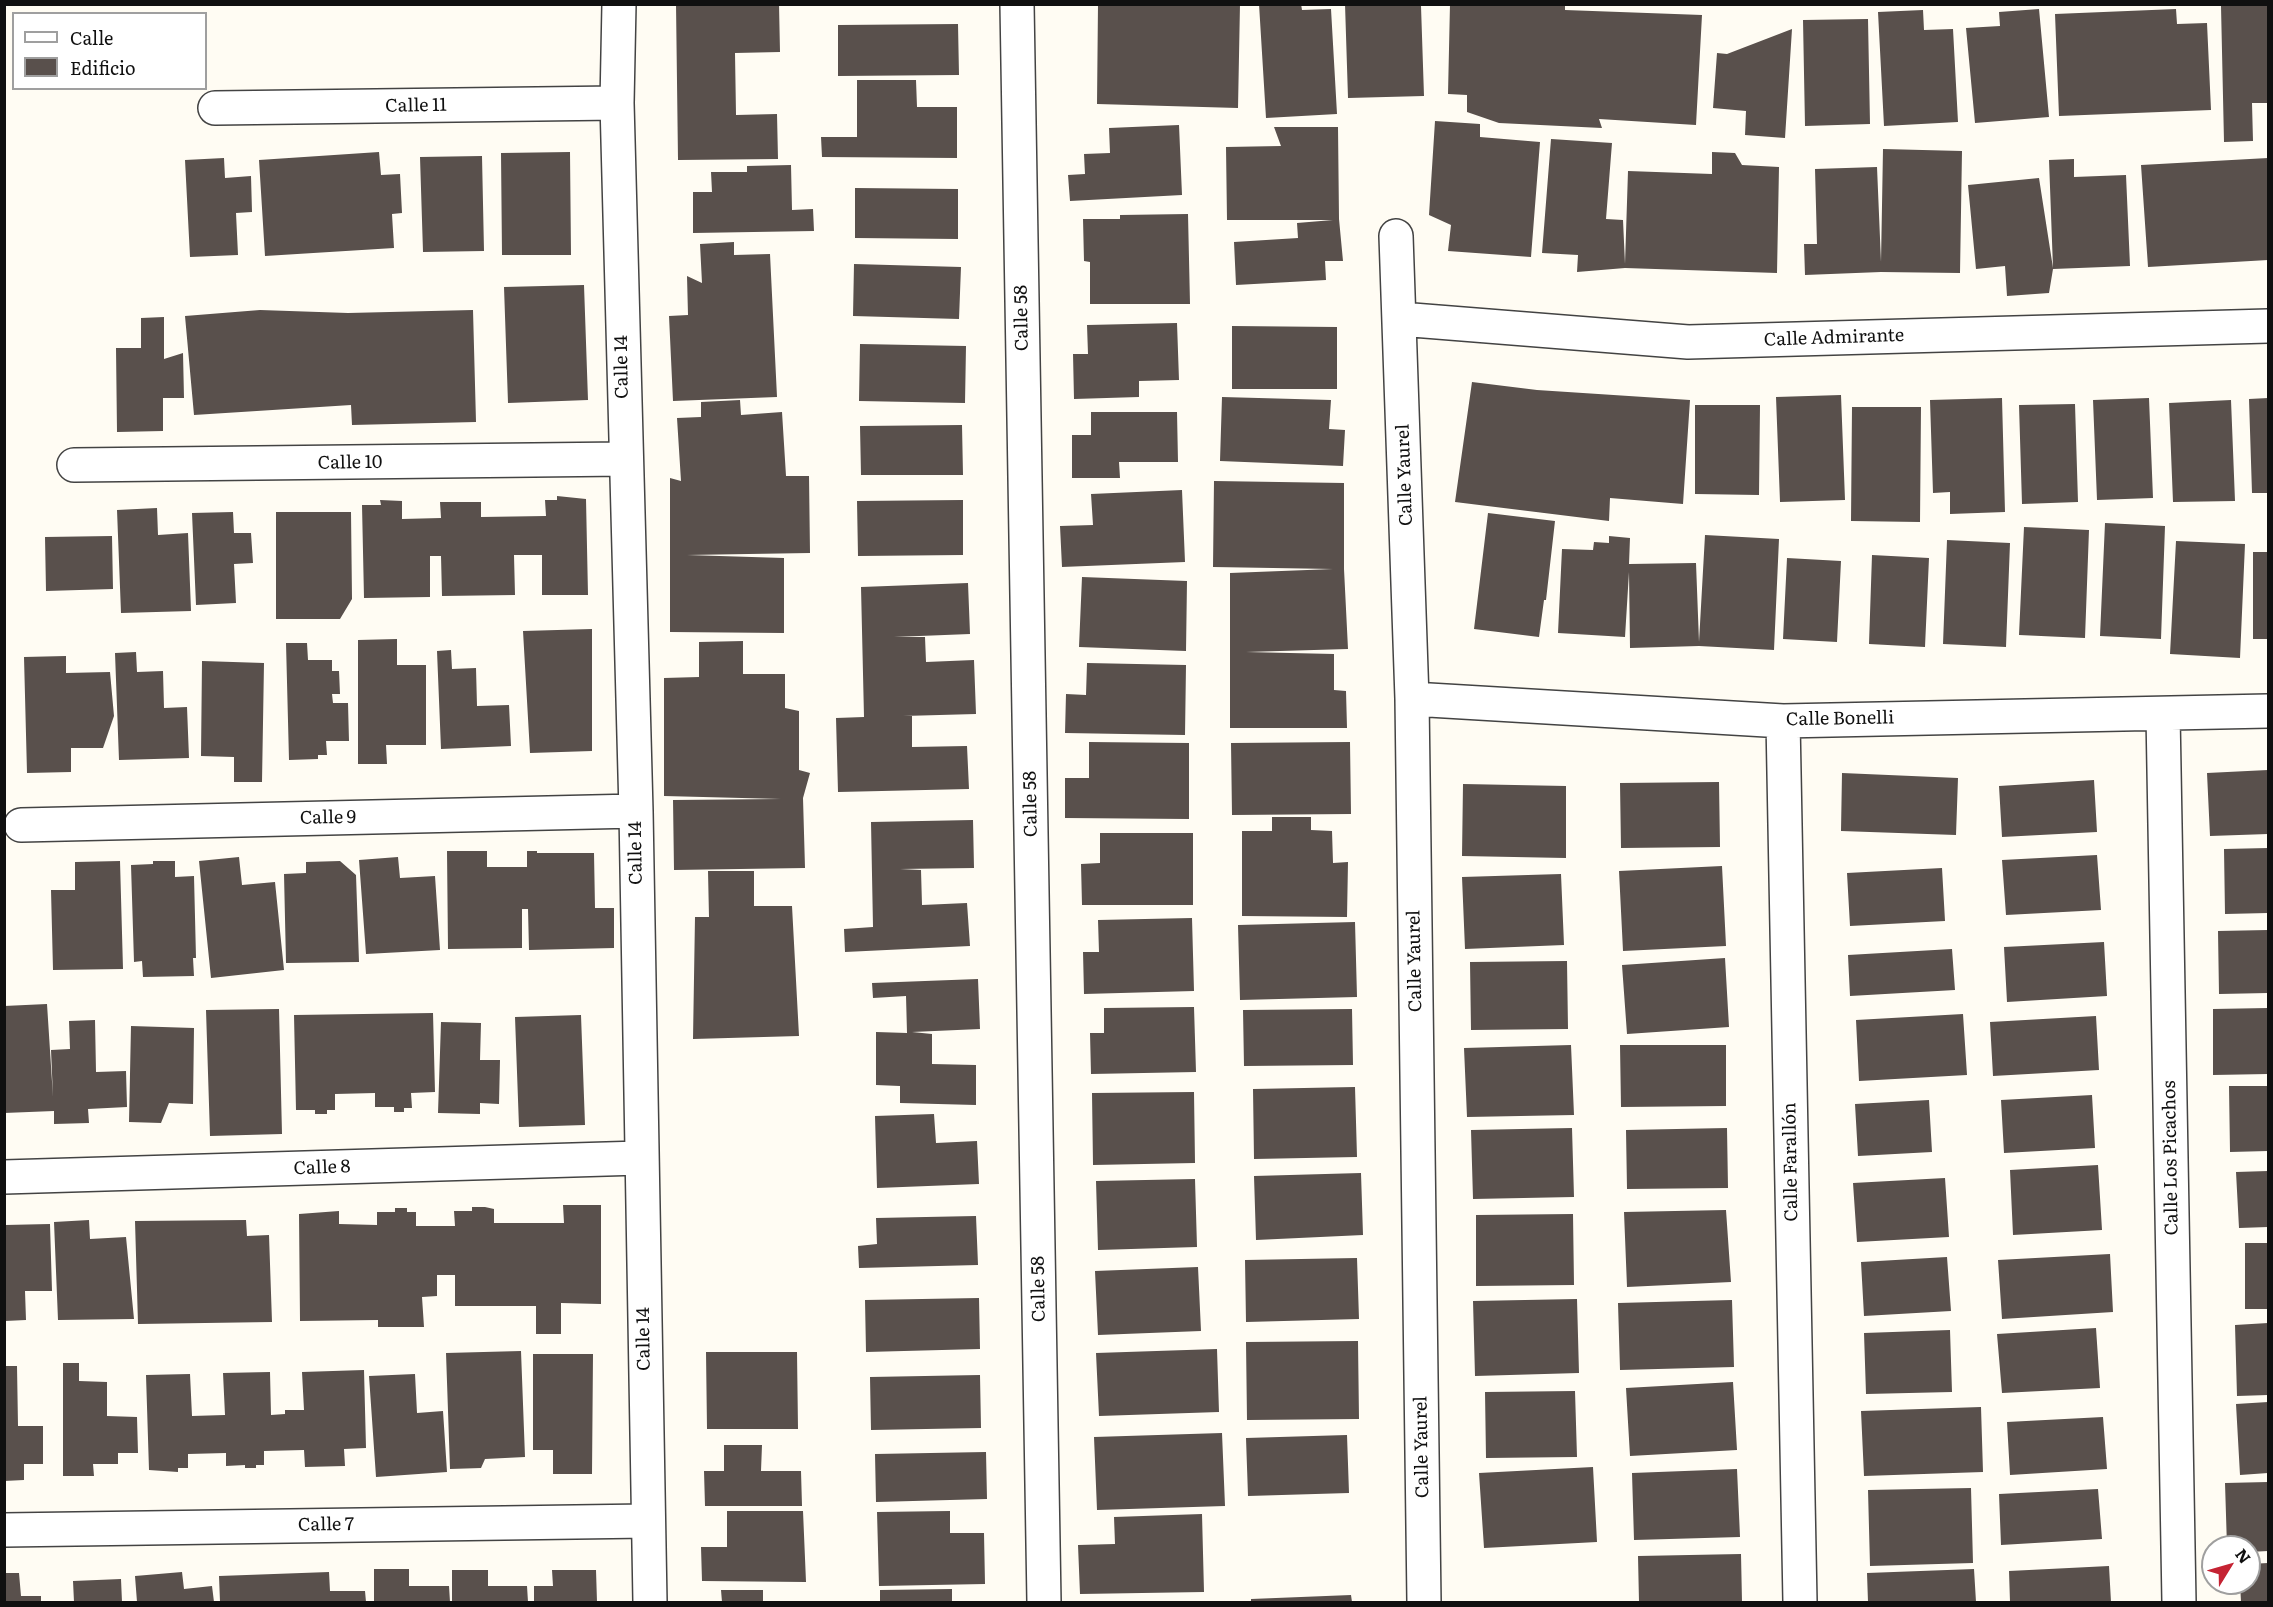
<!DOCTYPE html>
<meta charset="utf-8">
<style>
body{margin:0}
#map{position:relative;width:2273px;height:1607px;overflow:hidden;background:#fffcf3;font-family:Literata,serif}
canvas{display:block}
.frame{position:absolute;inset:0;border:6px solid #101010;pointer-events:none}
.legend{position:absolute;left:12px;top:12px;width:195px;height:78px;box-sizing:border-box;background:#fff;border:2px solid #9f9f9f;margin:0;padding:8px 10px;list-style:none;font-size:18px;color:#101010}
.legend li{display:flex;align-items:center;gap:12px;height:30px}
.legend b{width:30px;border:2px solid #9f9f9f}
.north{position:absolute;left:2201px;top:1535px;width:60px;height:60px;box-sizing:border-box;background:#fff;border:2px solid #9f9f9f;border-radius:50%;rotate:53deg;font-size:16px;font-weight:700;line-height:24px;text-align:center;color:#101010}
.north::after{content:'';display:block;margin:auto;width:21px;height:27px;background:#c52333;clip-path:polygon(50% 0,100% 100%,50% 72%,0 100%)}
</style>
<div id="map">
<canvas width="2273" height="1607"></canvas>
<div class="frame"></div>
<ul class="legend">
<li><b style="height:8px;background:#fff"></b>Calle</li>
<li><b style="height:16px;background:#59504c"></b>Edificio</li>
</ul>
<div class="north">N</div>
</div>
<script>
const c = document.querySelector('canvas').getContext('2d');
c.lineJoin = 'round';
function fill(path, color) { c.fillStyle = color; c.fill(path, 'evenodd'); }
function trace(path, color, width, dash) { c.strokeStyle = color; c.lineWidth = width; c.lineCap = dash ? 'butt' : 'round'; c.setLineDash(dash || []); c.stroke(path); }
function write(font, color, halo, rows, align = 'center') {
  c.font = font + ' Literata,serif'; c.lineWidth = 6; c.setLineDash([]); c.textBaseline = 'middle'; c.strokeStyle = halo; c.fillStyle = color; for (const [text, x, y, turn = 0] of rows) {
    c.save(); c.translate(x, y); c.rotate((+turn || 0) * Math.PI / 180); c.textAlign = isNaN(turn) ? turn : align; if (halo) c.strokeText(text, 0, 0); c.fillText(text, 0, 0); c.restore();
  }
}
fill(new Path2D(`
 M676 4H779L780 52 735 53 736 115 777 114 778 159 678 160Z
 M1098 4H1240L1238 108 1097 104Z
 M1259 4H1301L1302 10 1331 9 1337 114 1266 118Z
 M1345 4 1421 6 1424 96 1348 98Z
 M1450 4H1565V10L1702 15 1696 125 1599 119 1602 128 1499 123 1467 112V95L1448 94Z
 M2268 5V103H2252L2253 141 2224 142 2221 6Z
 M2039 9 2049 117 1975 123 1966 28 2000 26 1999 12Z
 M2176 9 2177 24 2207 23 2211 110 2059 116 2055 14Z
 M1923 10 1924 30 1953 29 1958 122 1884 126 1878 12Z
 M1868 19 1870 124 1805 126 1803 20Z
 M958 24 959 75 838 76V25Z
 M1792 29 1785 138 1745 135 1746 111 1713 108 1717 53 1727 54Z
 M857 80H916L917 107H957V158L822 157 821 137H857Z
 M1435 121 1480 124V137L1540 142 1531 257 1448 251 1451 225 1429 215Z
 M1179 125 1182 195 1070 201 1068 175 1085 174 1084 154 1110 153 1109 128Z
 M1274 127H1338L1339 219 1343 261H1325L1326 280 1236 285 1234 242 1298 238 1297 223 1333 220H1227L1226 147 1281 146Z
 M1551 139 1612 143 1606 219 1623 220 1625 264 1628 171 1712 174V152L1735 153 1742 165 1779 167 1777 273 1625 268 1577 272 1578 255 1542 253Z
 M1883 149 1962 151 1960 273 1881 272 1805 275 1804 244H1817L1815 169 1877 167 1881 262Z
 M379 152 381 175 400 174 402 213 392 214 394 248 265 256 259 160Z
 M570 152 571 255H502L501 153Z
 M482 156 484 251 423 252 420 157Z
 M224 158 225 178 251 176 252 212 236 213 238 255 190 257 185 160Z
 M2268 158V260L2148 267 2141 165Z
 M2074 159V177L2126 175 2130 266 2053 269 2049 293 2007 296 2005 266 1976 269 1968 185 2039 178 2053 268 2049 160Z
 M791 165 792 210 813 209 814 231 693 233V192H712L711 172H747V166Z
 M855 188 958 189V239L855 238Z
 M1188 214 1190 304H1090V262L1084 261 1083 219H1120V215Z
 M734 242V255L770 254 777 397 673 401 669 316 688 315 687 276 702 283 700 244Z
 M854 264 961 267 959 319 853 316Z
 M584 285 588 400 508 403 504 287Z
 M260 310 348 313 473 310 476 422 352 425 351 405 194 415 185 316Z
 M164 317V359L183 353 184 398H163V431L117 432 116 348H141V318Z
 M1177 323 1179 380 1139 381V397L1074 399 1073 354H1088L1087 325Z
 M1232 326 1337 327V389H1232Z
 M860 344 966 346 965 403 859 401Z
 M1472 382 1537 390 1690 400 1683 504 1610 498 1609 521 1455 502Z
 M1841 395 1845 500 1780 502 1776 397Z
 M1222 397 1331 400 1329 429 1345 430 1343 466 1220 461Z
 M2002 398 2005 512 1950 514V492L1933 493 1930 400Z
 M2149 398 2153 498 2097 500 2093 400Z
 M2268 398V493H2252L2249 399Z
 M740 400 741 415 782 412 786 476H809L810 553 687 555 784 558V633L670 632V478L681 481 677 418 701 417V402Z
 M2231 400 2235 501 2173 502 2169 403Z
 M2075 404 2078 502 2022 504 2019 405Z
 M1695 405H1760L1759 495 1695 494Z
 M1852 407H1921L1920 522 1851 521Z
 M1091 412H1177L1178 462H1119L1120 478H1072V435H1091Z
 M962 425 963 475H861L860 426Z
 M1214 481 1344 483V569L1348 649 1246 652 1334 654V690L1346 691 1347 728H1230V573L1333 569 1213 567Z
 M1182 490 1185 562 1062 567 1060 526 1093 525 1091 494Z
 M557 496 586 499 588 595H542V555H514L515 595 442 596 441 556H430V597L364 598 362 505H381L380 500 402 501V519L441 518 440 502H481V517L546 516 545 500H557Z
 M963 500V555L858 556 857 501Z
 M157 508 158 535 188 533 191 611 121 613 117 510Z
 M233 512 234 533H251L253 563 234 564 236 603 196 605 192 513Z
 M276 512H351L352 599 340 619H276Z
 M1488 513 1555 521 1546 600H1544L1539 637 1474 629Z
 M2105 523 2165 526 2161 639 2100 636Z
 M2024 527 2089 530 2085 638 2019 635Z
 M1705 535 1779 539 1774 650 1699 646 1630 648 1629 572 1625 637 1558 633 1562 549 1593 550 1594 542 1609 543V536L1630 538 1629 564 1696 563 1699 642Z
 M112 536 113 589 46 591 45 537Z
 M1947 540 2010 543 2006 647 1943 644Z
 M2176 541 2245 544 2240 658 2170 654Z
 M2253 552H2268V639H2253Z
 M1872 555 1929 558 1925 647 1869 644Z
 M1787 558 1841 561 1837 642 1783 639Z
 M1082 577 1187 581 1186 651 1079 647Z
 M968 583 970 634 894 637H925L926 662 974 660 976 714 903 716H912V747L967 746 969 789 838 792 836 718 864 717 861 587Z
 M592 629V751L530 753 523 631Z
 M397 639V665H426V745H386L387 764H358V640Z
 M743 641V674H785V708L799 711V770L810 773 803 798 805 868 674 870 673 800 781 799 664 796V678L699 677V642Z
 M286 643H307L308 660H332V671H339L340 694H332L333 703H348L349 741H326L327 755H318V759L289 760Z
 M451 650 452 669 476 668 477 706 509 705 511 746 441 749 437 651Z
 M136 652 137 672 163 671 164 708 187 707 189 758 119 760 115 653Z
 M66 656V673L110 672 114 716 103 748H71V772L27 773 24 657Z
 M202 661 264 663 262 782H234V757L201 756Z
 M1087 663 1186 665 1185 735 1065 733 1066 694 1086 695Z
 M1089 742 1189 743V819L1065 818V778H1089Z
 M1350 742 1351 814 1232 815 1231 743Z
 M2268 770V834L2210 836 2207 773Z
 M1842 773 1958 778 1956 835 1841 831Z
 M2094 780 2097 832 2002 837 1999 786Z
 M1719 782 1720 847 1621 848 1620 783Z
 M1463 784 1566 786V858L1462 856Z
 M1272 817H1311V830L1332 831 1333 863 1348 862 1347 917 1242 916V831H1272Z
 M973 820 974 868 900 869 921 870 922 905 967 903 970 946 845 952 844 929 873 927 871 822Z
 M1100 833H1193V905H1082L1081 864 1100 863Z
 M2268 848V913L2225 914 2224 849Z
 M447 851H487V867H527V851H537V853H594L595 908H614V948L529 950 528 909H522V948L448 949Z
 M2097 855 2101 910 2006 915 2002 860Z
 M239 857 242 885 275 882 284 970 211 978 199 861Z
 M398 857 400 878 435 876 440 950 366 954 359 860Z
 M120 861 123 969 53 970 51 890H75V862Z
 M153 861H175V877L194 876 196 958H193L194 976 143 977 142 961 134 962 131 865 153 864Z
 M340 861 356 875 359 962 286 963 284 874 306 873V862Z
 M1722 866 1726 946 1623 951 1619 871Z
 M1942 868 1945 921 1850 926 1847 873Z
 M708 871H754V906H792L799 1036 693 1039 695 917H709Z
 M1561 874 1564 945 1465 949 1462 877Z
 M1192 918 1194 991 1084 994 1083 952H1099L1098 920Z
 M1355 922 1357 997 1240 1000 1238 925Z
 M2268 930V993L2219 994 2218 931Z
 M2104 942 2107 996 2007 1002 2004 947Z
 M1952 949 1955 990 1850 996 1848 955Z
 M1725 958 1729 1027 1627 1034 1622 965Z
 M1567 961 1568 1029 1471 1030 1470 962Z
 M978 979 980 1029 912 1032 932 1034V1064L976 1065V1105L900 1103V1086L876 1085V1032L907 1033 906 996 873 998 872 983Z
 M47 1004 53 1097 51 1050 70 1049 69 1021 95 1020 96 1072 126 1071 127 1107 88 1109 89 1123 54 1124V1111L4 1113V1006Z
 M1194 1007 1196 1072 1091 1074 1090 1033H1104V1008Z
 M2268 1008V1074L2213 1075V1009Z
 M279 1009 282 1134 210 1136 206 1010Z
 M1352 1009 1353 1065 1244 1066 1243 1010Z
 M433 1013 435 1092 411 1093 412 1108H404V1112H394V1107H375V1093L335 1094V1110H327V1114H315V1110H296L294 1015Z
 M1963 1014 1967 1075 1859 1081 1856 1020Z
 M581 1015 585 1125 519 1127 515 1017Z
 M2096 1016 2099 1070 1993 1076 1990 1022Z
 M441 1022 481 1023 480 1060H500L499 1104 480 1103V1114L438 1113Z
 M131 1026 194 1028 193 1104 169 1103 161 1123 129 1122Z
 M1571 1045 1574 1115 1467 1117 1464 1048Z
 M1620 1045H1726V1106L1621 1107Z
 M2229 1086H2268V1151L2230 1152Z
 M1355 1087 1357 1157 1254 1159 1253 1089Z
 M1194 1092 1195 1163 1093 1165 1092 1093Z
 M2092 1095 2095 1148 2004 1153 2001 1100Z
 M1929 1100 1932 1152 1858 1156 1855 1104Z
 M934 1114 936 1143 977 1141 979 1184 877 1188 875 1116Z
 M1572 1128 1574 1197 1473 1199 1471 1130Z
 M1727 1128 1728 1188 1627 1189 1626 1130Z
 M2098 1165 2102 1230 2013 1235 2010 1170Z
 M2268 1171V1227L2239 1228 2236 1172Z
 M1361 1173 1363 1235 1256 1240 1254 1176Z
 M1945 1178 1949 1237 1857 1242 1853 1183Z
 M1195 1179 1197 1247 1098 1250 1096 1181Z
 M563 1205H601V1304L561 1303V1334H536V1306H455V1275H437V1296L422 1297 424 1327H378V1320L300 1321 299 1214 339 1211V1224L377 1225V1212H395V1208H407V1212H416V1226H455L454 1211H472V1207H485L494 1209V1223H564Z
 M1726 1210 1731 1282 1627 1287 1624 1212Z
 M1573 1214 1574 1285 1476 1286V1215Z
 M976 1216 978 1265 859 1268 858 1246 877 1244 876 1218Z
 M89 1220 90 1239 126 1237 134 1319 58 1320 54 1222Z
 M246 1220 247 1236 269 1235 272 1322 138 1324 135 1221Z
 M50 1224 52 1291H25L26 1320 5 1321V1225Z
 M2245 1243H2268V1309H2245Z
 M2110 1254 2113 1312 2002 1319 1998 1260Z
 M1947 1257 1951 1311 1864 1316 1861 1262Z
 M1357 1258 1359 1319 1246 1322 1245 1260Z
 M1198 1267 1201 1331 1098 1335 1095 1271Z
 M979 1298 980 1349 866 1352 865 1300Z
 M1577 1299 1579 1373 1475 1376 1473 1301Z
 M1732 1300 1734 1367 1620 1370 1618 1303Z
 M2268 1323V1395L2237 1396 2235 1325Z
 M2096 1328 2100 1388 2002 1393 1997 1334Z
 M1950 1330 1952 1392 1866 1394 1864 1333Z
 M1358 1341 1359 1419 1247 1420 1246 1342Z
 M1217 1349 1219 1412 1099 1416 1096 1353Z
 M521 1351 525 1457 485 1459 481 1468 450 1469 446 1353Z
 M706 1352H797L798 1429H707Z
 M533 1354H593L592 1474H553V1450H533Z
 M63 1363H79V1381L107 1382V1416L137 1417 138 1453H118V1464H93L94 1476H63Z
 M4 1366H17L18 1426H43V1464H24V1480L4 1481Z
 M364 1370 366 1448 344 1449 345 1466 305 1467 304 1450 264 1451V1465H256V1468H245V1465L226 1466V1453L188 1454V1468H178V1472L149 1470 146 1375 190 1374 192 1416 225 1415 223 1373 270 1372 271 1415 285 1414V1410H304L302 1372Z
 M415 1374 417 1413 443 1411 447 1472 376 1477 369 1376Z
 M980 1375 981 1428 871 1430 870 1377Z
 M1733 1382 1737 1450 1630 1456 1626 1388Z
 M1575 1391 1577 1457 1486 1458 1485 1392Z
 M2268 1402V1473L2240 1475 2236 1404Z
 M1981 1407 1983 1472 1864 1476 1861 1411Z
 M2103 1417 2107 1469 2010 1475 2007 1422Z
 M1222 1433 1225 1506 1097 1510 1094 1437Z
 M1347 1435 1349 1493 1248 1496 1246 1438Z
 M724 1445H762L761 1471H801L802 1506H705L704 1471H724Z
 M986 1452 987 1499 876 1502 875 1454Z
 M1593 1467 1597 1542 1484 1548 1479 1473Z
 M1737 1469 1740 1537 1634 1540 1632 1473Z
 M2268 1482V1551L2249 1552V1547H2227L2225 1483Z
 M1971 1488 1973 1563 1870 1566 1868 1490Z
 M2098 1489 2102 1539 2001 1545 1999 1494Z
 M727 1511H803L806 1582 702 1581 701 1547H727Z
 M950 1511V1533H984L985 1584 879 1586 877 1512Z
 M1202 1514 1204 1592 1080 1594 1078 1545 1115 1544 1114 1517Z
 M1741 1554 1742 1602H1639L1638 1556Z
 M2268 1563V1602H2241L2240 1583H2249V1564Z
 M2109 1566 2111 1602H2010L2009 1571Z
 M374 1569H409V1586H449L450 1602H374Z
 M1974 1569 1976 1602H1868L1867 1573Z
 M452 1570H488V1586H527L528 1602H452Z
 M552 1570H596L597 1602H534V1586H553Z
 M182 1572 184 1589 212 1586 214 1602H137L135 1576Z
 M329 1572 330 1591H365L366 1602H220L219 1576Z
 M4 1573H19L21 1596H41V1602H4Z
 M121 1579 122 1602H74L73 1581Z
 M952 1589V1602H880V1590Z
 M721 1590H763V1602H722Z
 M1351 1595 1352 1602H1251V1599Z`), '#59504c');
const minor = new Path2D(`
 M619 4 617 103 636 811 650 1602
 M1017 4 1044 1602
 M215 108 617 103
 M1396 236 1412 699 1424 1602
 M1400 319 1688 342 2268 326
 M74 465 625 459
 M1412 699 1783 721 2268 711
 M2163 714 2179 1602
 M1783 721 1800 1602
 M21 825 636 811
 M4 1177 640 1158
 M4 1530 647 1521`);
trace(minor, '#434343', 36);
trace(minor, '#fff', 33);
write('18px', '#101010', '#fff', [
 ["Calle 11",416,106,-1],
 ["Calle 58",1022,318,-91],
 ["Calle Admirante",1834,338,-2],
 ["Calle 14",622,367,-91],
 ["Calle 10",350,463,-1],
 ["Calle Yaurel",1405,475,-92],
 ["Calle Bonelli",1840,719,-1],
 ["Calle 58",1031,804,-91],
 ["Calle 9",328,818,-1],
 ["Calle 14",636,853,-91],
 ["Calle Yaurel",1415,961,-91],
 ["Calle Los Picachos",2171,1158,-91],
 ["Calle Farallón",1791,1162,-91],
 ["Calle 8",322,1168,-2],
 ["Calle 58",1039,1289,-91],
 ["Calle 14",644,1339,-91],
 ["Calle Yaurel",1422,1447,-91],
 ["Calle 7",326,1525,-1]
]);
</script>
